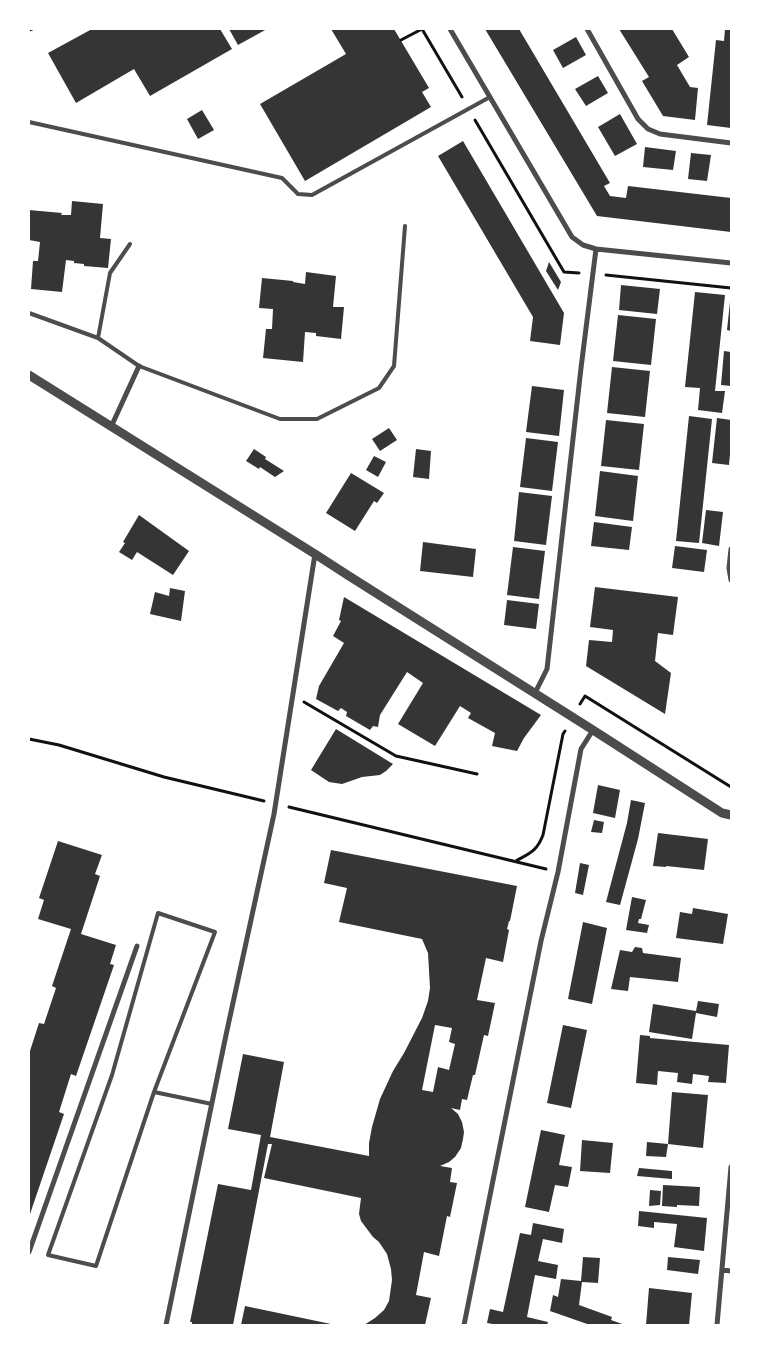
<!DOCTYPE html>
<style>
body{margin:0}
#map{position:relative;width:760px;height:1354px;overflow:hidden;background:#fff;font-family:"Crimson Pro",serif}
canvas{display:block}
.frame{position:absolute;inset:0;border:30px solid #fff;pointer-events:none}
</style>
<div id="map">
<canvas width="760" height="1354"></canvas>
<div class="frame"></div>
</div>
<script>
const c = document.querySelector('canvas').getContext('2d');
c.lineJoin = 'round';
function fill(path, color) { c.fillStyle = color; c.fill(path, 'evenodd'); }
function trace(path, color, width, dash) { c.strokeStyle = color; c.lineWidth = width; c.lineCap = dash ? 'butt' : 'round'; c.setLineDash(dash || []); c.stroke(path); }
fill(new Path2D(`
 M92 29H220L232 49 150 96 134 69 76 103 48 53Z
 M229 29H267L238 45Z
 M331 29H394L429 88 422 92 431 107 305 181 260 104 346 54Z
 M485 29H519L610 183 604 186 610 196 626 198 628 186 731 198V232L597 216Z
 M619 29H672L689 57 677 65 690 87 698 88 695 120 663 116 642 81 649 77Z
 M725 29H731V128L707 125 716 40 724 41Z
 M576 37 586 55 563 68 553 50Z
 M598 76 608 93 586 106 575 89Z
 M202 110 214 130 198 139 187 119Z
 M620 114 637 144 615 156 598 127Z
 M463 141 564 313 560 345 530 341 533 317 438 156Z
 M645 147 676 151 673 170 643 167Z
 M691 153 711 155 707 181 688 179Z
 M72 201 103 204 100 238 111 239 108 268 84 266V264L74 263V261L66 260 62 292 31 289 33 261H38L40 242 29 240V210L62 213 61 215H71Z
 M549 262 561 282 558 290 546 271Z
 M306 272 336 276 333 307H344L341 339 316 336V333L305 332 303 362 263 358 266 329H272L273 309 259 308 262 278 293 281V282L305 284Z
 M621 285 660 289 657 314 619 310Z
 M695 292 725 295 715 391H725L722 413 698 410 700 388 685 387Z
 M730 302H731V331L727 330Z
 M618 315 656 319 651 365 613 361Z
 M724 351 731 352V386L721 385Z
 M612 367 650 371 645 417 607 413Z
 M532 386 564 390 559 436 526 432Z
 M689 416 712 419 699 543 676 541Z
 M717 418 731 420V443L729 465 712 463Z
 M606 420 644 424 639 470 601 466Z
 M389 428 397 440 380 451 372 439Z
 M526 438 558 442 552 491 520 487Z
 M254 449 266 457 265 459 284 471 275 477 260 467 259 469 246 461Z
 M416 449 431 451 429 479 413 477Z
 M374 456 386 462 378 477 366 470Z
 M600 471 638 476 633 521 595 516Z
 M351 473 384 493 377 503 374 501 355 531 326 513Z
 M519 492 552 496 546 545 514 541Z
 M706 510 723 512 719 546 702 543Z
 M139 515 189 551 173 575 137 552 132 560 119 552 125 543 123 542Z
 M594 522 632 527 629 550 591 546Z
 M423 542 476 549 473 577 420 571Z
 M675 546 707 550 704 572 672 568Z
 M513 547 545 551 539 599 507 595Z
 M595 587 678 597 673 635 658 633 655 661 671 673 665 714 586 666 589 640 612 642 613 630 590 627Z
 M170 588 185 591 181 621 150 614 155 592 169 596Z
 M344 597 541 715 524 738 517 751 492 746 495 733 468 718 471 713 460 706 435 746 398 724 423 683 407 672 380 715 378 727 373 726 370 730 346 716 347 712 341 708 338 711 316 699 319 686 344 643 333 636 341 621 339 620Z
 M507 600 539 604 536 629 504 625Z
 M336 729 393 764 386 771 380 775 362 777 342 784 329 782 311 770Z
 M598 785 620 790 615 818 593 813Z
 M631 800 645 803 638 839 620 905 606 902 627 823Z
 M594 820 604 822 602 833 591 832Z
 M658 833 708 839 704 870 666 866V867L653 866Z
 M58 841 102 855 95 874 100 876 81 934 116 945 110 964 114 965 76 1076 71 1074 59 1112 64 1114 29 1217V1054L39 1023 44 1024 56 988 52 986 71 929 38 919 44 900 39 898Z
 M331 850 517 886 510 921H509L507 929 509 930 503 962 486 958 477 1000 495 1003 488 1036 484 1035 475 1075H473L467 1100 462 1099 460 1110 451 1108 458 1114 462 1122 464 1132 463 1139 461 1148 455 1157 449 1162 440 1166 452 1168 450 1182 457 1183 450 1217 447 1216 439 1256 424 1252 416 1295 431 1298 425 1325H364L375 1318 384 1310 389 1301 392 1280 391 1269 387 1254 379 1242 373 1237 361 1221 359 1214 361 1198 264 1178 272 1144H268L233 1325H192V1322H190L218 1184 251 1190 261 1135 228 1129 243 1054 284 1062 270 1137 369 1156V1143L372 1127 380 1099 393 1071 404 1053 422 1018 428 1001 430 988 428 953 422 939 339 922 347 888 324 883ZM435 1025 452 1028 449 1042 455 1044 449 1070 438 1067 433 1092 422 1090Z
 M580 863 589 865 583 895 575 893Z
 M632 897 646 900 641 919H639L638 923 649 925 647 933 626 930Z
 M693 908 728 914 723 944 676 938 680 912 692 914Z
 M583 922 607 928 592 1004 568 999Z
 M635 947 642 948 643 953 681 958 678 982 630 977 628 991 611 989 620 950 632 952Z
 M698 1001 719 1004 717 1017 696 1013 692 1039 649 1032 653 1004 696 1011Z
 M563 1025 587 1030 571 1108 547 1103Z
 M640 1035 650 1036V1038L729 1045 726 1083 708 1082 709 1076 693 1074 692 1084 677 1082 678 1073 658 1071 657 1085 636 1083Z
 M672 1092 708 1095 703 1148 668 1144Z
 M541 1130 565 1135 559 1165 572 1167 568 1187 555 1185 549 1212 525 1207Z
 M582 1140 613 1143 610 1173 580 1171Z
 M647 1142 668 1144 666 1157 646 1156Z
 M639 1168 672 1171V1179L637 1176Z
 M663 1185 700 1187 699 1206 677 1205V1207L662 1206Z
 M650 1190 661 1191 660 1205 649 1206Z
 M639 1211 707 1218 704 1251 674 1247 677 1224 654 1222V1228L638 1226Z
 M533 1223 564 1229 562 1243 543 1239 538 1261 558 1265 556 1279 535 1275 527 1317 548 1322 547 1325H498L487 1323 490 1309 503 1312 520 1233 531 1235Z
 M583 1257 600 1258 598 1283 582 1282 579 1305 612 1317 611 1320 625 1325H590L550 1311 553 1295 558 1297 561 1279 581 1281Z
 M668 1257 700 1260 698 1274 667 1270Z
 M649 1288 692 1293 689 1325H646Z
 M245 1306 331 1324V1325H241Z`), '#353535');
trace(new Path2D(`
 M422 29 462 97
 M29 30 32 29
 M401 40 422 29
 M475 120 564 272 579 273
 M606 275 731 288
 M304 702 396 756 477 774
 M580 704 585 696 731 787
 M29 739 59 745 164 777 264 801
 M289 807 546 869
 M516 861C530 853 537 851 543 835L563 734 565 731`), '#111', 3);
trace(new Path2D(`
 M29 122 282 178 298 194 312 195 490 97
 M29 313 98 338 139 366 280 419H317L379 388 394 366 405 226
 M98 338 110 273 130 244
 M158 913 215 932 154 1092 96 1266 48 1255 112 1075Z
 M154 1092 212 1104`), '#4c4c4c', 4);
trace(new Path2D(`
 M450 29 572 237 583 245 596 249 731 263
 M587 29 638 119 648 129 660 134 731 143
 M111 427 139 366
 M731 549 729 568 731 580
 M535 693 547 669 581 368 596 249
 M29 1252 137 946
 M722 1270 731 1271
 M166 1325 226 1035 274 814 315 554
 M464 1325 541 941 558 872 581 749 593 730
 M717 1325 731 1167`), '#4c4c4c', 5);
trace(new Path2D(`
 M29 375 315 554 349 576 593 730 722 813 731 815`), '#4c4c4c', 9);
</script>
